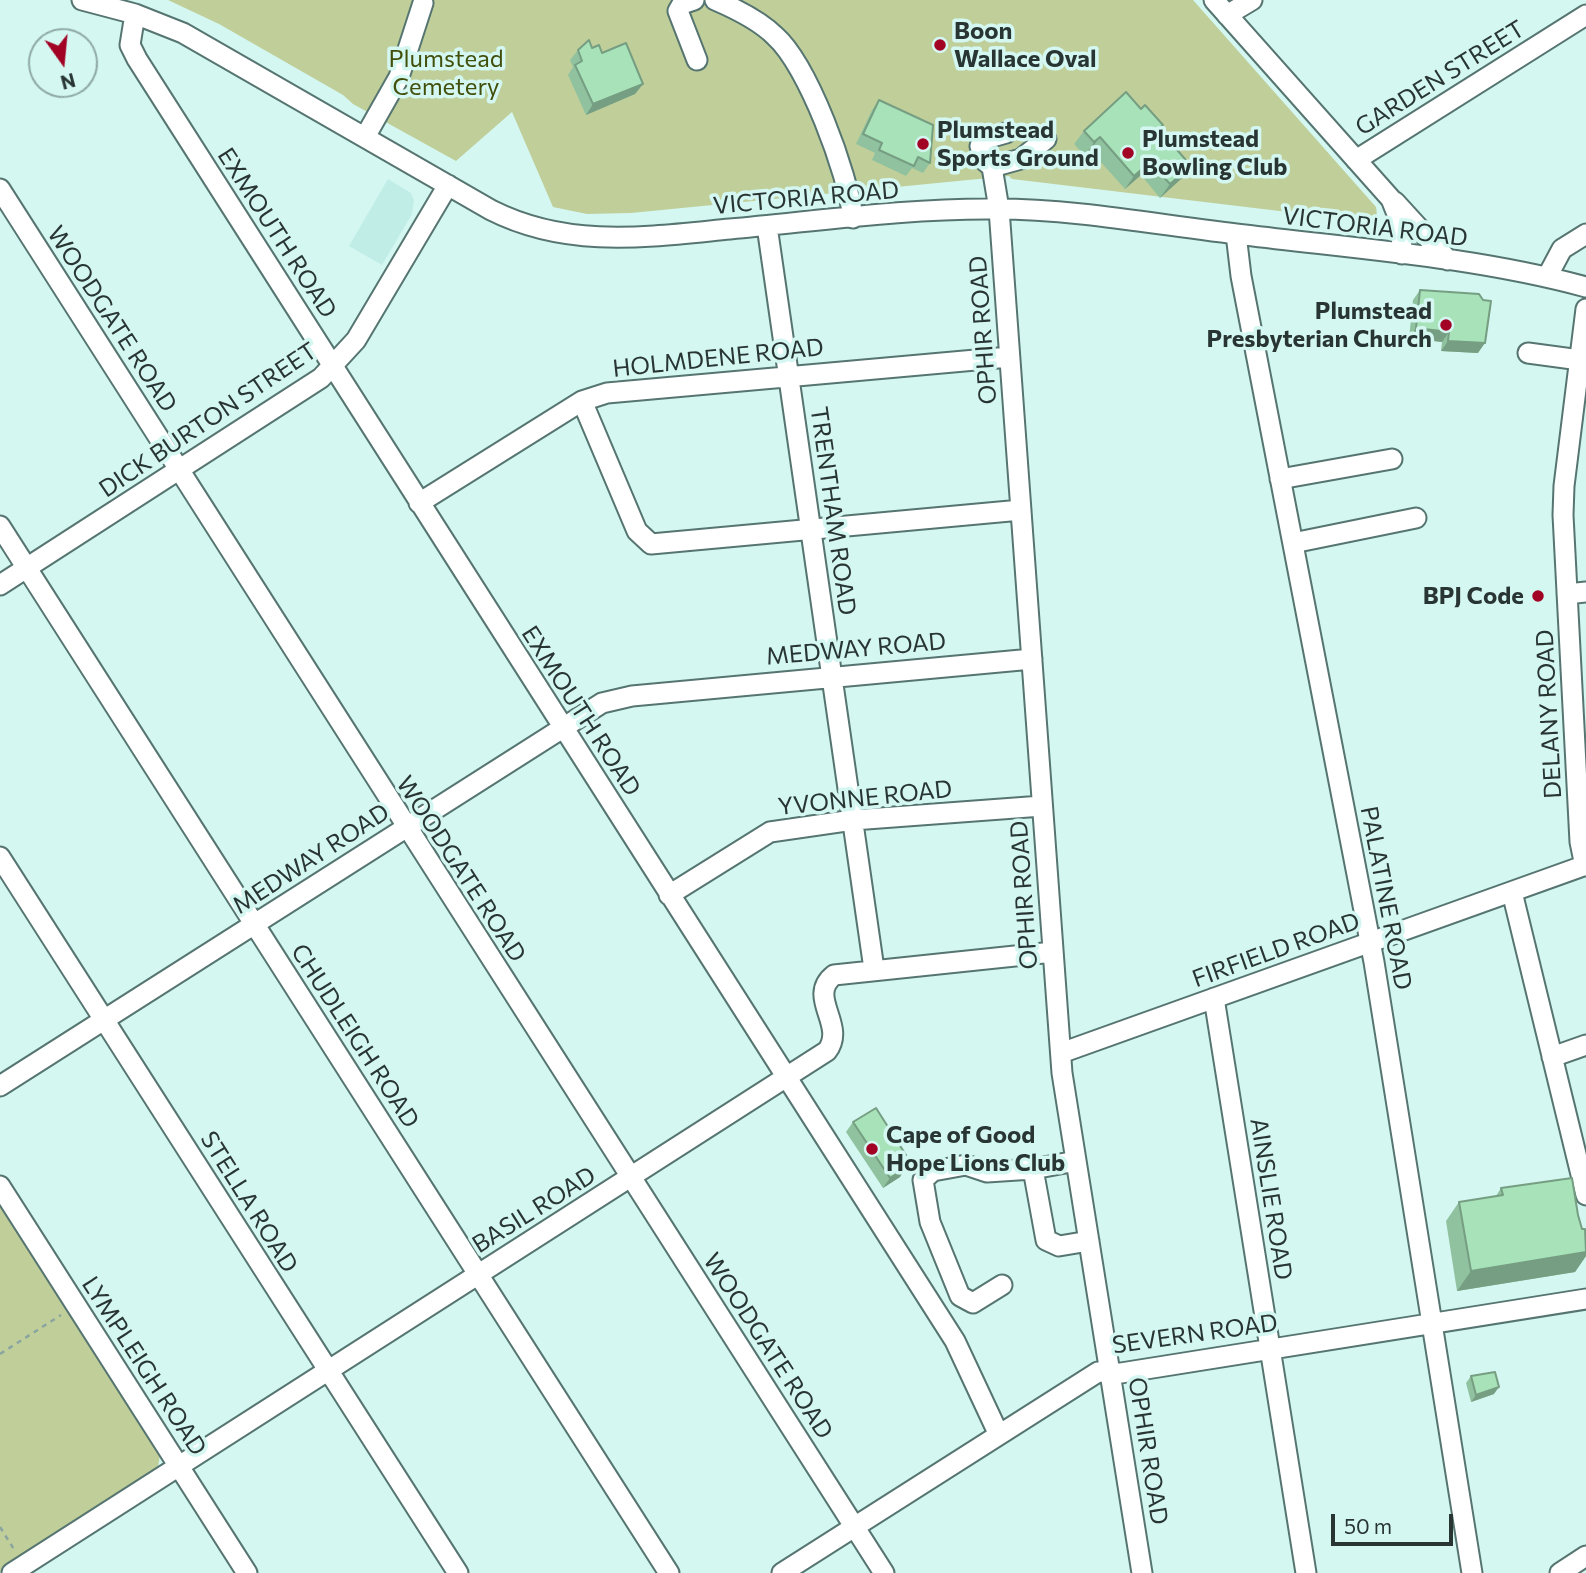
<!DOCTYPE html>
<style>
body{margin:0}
#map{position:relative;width:1586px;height:1573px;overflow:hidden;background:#d4f7f2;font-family:Commissioner,sans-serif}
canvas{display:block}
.north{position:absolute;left:28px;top:28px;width:70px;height:70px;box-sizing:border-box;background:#d4f7f2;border:2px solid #8fa9a6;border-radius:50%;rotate:165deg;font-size:19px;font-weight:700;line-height:28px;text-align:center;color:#283533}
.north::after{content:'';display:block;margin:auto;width:24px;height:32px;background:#a20325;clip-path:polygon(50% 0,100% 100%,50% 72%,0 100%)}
.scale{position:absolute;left:1331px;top:1514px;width:122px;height:32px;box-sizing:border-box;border:4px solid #283533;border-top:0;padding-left:9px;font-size:21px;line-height:24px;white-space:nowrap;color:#283533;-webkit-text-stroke:5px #d4f7f2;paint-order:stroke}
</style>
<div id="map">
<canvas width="1586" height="1573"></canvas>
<div class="north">N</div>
<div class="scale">50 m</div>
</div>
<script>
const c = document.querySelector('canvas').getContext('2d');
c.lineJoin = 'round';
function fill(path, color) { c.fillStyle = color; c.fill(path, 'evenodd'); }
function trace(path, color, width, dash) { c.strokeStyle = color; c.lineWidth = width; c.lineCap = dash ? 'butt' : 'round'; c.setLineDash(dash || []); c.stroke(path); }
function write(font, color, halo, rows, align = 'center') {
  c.font = font + ' Commissioner,sans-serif'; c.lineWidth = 7; c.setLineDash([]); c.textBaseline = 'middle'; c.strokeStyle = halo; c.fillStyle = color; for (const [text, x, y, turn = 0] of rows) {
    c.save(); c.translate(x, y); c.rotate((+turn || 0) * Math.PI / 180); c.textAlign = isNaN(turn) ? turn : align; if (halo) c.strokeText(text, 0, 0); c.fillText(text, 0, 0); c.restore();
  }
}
fill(new Path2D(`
 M388 179 411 193 414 200 412 214 382 265 349 246Z`), '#c1ede7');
fill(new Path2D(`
 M168 0H1193L1376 207C1378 215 1376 223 1369 228L1363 221 1012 179 1009 176 631 213 587 214 553 207 512 112 456 161 353 104 343 95 219 24Z
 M0 1201 160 1455 158 1467 151 1476 0 1572Z`), '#c0cf9a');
const minor = new Path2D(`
 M82 0 135 14 183 33 491 210C568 249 647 237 730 229 818 221 908 208 996 209 1079 209 1163 226 1245 235 1359 249 1475 257 1586 287
 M694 0 682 4 678 11 697 60
 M715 0C736 9 759 20 775 36 808 65 848 174 853 218
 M1214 0 1391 199 1401 224 1402 254
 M135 14 130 45 137 59 955 1341 999 1435
 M1227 15 1252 0
 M1006 133 985 139 980 146 985 161 992 167 999 209 1062 1073 1142 1573
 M365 137 399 77 423 3
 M1356 160 1586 15
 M992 167 1021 159 1046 139
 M0 189 884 1573
 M1395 202 1448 260
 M767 226 874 969
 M1236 234 1241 276 1374 962 1472 1573
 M1547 277 1562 249 1586 234
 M1528 353 1580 360
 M582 401 637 531 651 544 1021 510
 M1280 479 1392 459
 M419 503 582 401 607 393 1009 357
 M0 526 669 1573
 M1293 543 1416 518
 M0 585 321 378 356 340 448 185
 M1567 594 1586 592
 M0 857 458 1573
 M1585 866 1580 842 1563 515 1564 486 1586 309
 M1512 892 1586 1195
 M669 895 770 832 853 820 1042 806
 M1214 998 1306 1573
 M1061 1053 1586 865
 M1552 1057 1586 1045
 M0 1086 602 703 632 696 1032 659
 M1076 1161 1033 1169 1046 1240 1059 1246 1089 1241
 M0 1186 247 1573
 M1002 1285 973 1303 960 1296 930 1222 923 1180 933 1171 966 1165 987 1172 1033 1169
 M12 1573 827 1051C847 1025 806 997 834 975L1053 952
 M782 1573 1098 1372 1121 1373 1586 1299
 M1560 1573 1586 1556`);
trace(minor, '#567571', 23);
trace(new Path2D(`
 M0 1354 61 1315
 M0 1527 15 1551`), '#8aa4a0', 2.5, [5, 5]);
trace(minor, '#fff', 19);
fill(new Path2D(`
 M578 50 602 53 643 84 635 94 586 115 568 75 573 67 570 60Z
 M879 100 930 163 923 173 912 168 906 176 872 160 875 153 856 144 872 110Z
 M1141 109 1163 125 1160 130 1191 166 1181 179 1160 198 1141 175 1125 189 1090 150 1085 156 1074 144 1084 131Z
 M1420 290 1478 353 1441 351 1442 342 1409 338 1413 300Z
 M853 1122 903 1160 900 1177 883 1188 846 1132Z
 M1501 1188 1578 1215 1582 1229 1586 1234V1256L1575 1272 1457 1291 1446 1221 1459 1202 1496 1196Z
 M1471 1376 1494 1394 1471 1402 1466 1383Z`), '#90c29f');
fill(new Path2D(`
 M643 84 635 94 586 115 593 104Z
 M1100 137 1090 150 1085 156 1094 142Z
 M1150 162 1141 175 1125 189 1134 176Z
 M1191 166 1181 179 1160 198 1170 184Z
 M1416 328 1449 332 1442 342 1409 338Z
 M1448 341 1485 343 1478 353 1441 351Z
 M907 1167 900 1177 883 1188 890 1178Z
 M1586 1252V1256L1575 1272 1457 1291 1471 1271Z
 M1499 1387 1494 1394 1471 1402 1476 1395Z`), '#769e82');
const building = new Path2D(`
 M589 40 592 48 599 45 602 53 626 43 643 84 593 104 575 65 582 61 578 50Z
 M1126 92 1141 109 1145 105 1163 125 1159 129 1191 166 1170 184 1150 162 1134 176 1100 137 1094 142 1084 131Z
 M879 100 933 125 930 163 918 157 914 166 879 150 882 143 863 134Z
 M1420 290 1479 294 1483 300 1491 301 1485 343 1448 341 1449 332 1416 328Z
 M876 1108 906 1155 902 1158 907 1167 890 1178 853 1122Z
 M1572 1178 1578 1215 1582 1229H1585L1586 1252 1471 1271 1459 1202 1503 1195 1501 1188Z
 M1495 1372 1499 1387 1476 1395 1471 1376Z`);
fill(building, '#a8e2b9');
trace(building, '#769e82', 2);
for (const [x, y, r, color] of [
 [940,45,7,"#a20325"],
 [923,144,7,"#a20325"],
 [1128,153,7,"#a20325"],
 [1446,325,7,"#a20325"],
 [1538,596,7,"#a20325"],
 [872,1149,7,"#a20325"]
]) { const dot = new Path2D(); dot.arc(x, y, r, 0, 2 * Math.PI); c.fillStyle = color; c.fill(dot); trace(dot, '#d4f7f2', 2.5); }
write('bold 24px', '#283533', '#d4f7f2', [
 ["Boon",954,31],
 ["Wallace Oval",954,59],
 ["Plumstead",937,130],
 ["Sports Ground",937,158],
 ["Plumstead",1142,139],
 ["Bowling Club",1142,167],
 ["Plumstead",1432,311,"right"],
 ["Presbyterian Church",1432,339,"right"],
 ["BPJ Code",1524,596,"right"],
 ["Cape of Good",886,1135],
 ["Hope Lions Club",886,1163]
], 'left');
write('24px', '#424f0a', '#d4f7f2', [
 ["Plumstead",446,59],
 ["Cemetery",446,87]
]);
write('24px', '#283533', '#d4f7f2', [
 ["GARDEN STREET",1440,78,-32],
 ["VICTORIA ROAD",806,198,-5],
 ["VICTORIA ROAD",1375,227,7],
 ["EXMOUTH ROAD",277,233,57],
 ["WOODGATE ROAD",112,319,57],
 ["OPHIR ROAD",983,330,-94],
 ["HOLMDENE ROAD",718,358,-6],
 ["DICK BURTON STREET",208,420,-34],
 ["TRENTHAM ROAD",833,511,82],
 ["MEDWAY ROAD",856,649,-5],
 ["EXMOUTH ROAD",581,711,57],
 ["DELANY ROAD",1549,714,-93],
 ["YVONNE ROAD",865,798,-6],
 ["MEDWAY ROAD",311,859,-33],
 ["WOODGATE ROAD",461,869,57],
 ["OPHIR ROAD",1024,895,-94],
 ["PALATINE ROAD",1386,898,79],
 ["FIRFIELD ROAD",1276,950,-20],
 ["CHUDLEIGH ROAD",355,1036,57],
 ["AINSLIE ROAD",1271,1199,81],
 ["STELLA ROAD",249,1202,58],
 ["BASIL ROAD",534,1210,-32],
 ["SEVERN ROAD",1195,1334,-8],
 ["WOODGATE ROAD",768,1346,57],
 ["LYMPLEIGH ROAD",144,1366,57],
 ["OPHIR ROAD",1148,1451,81]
]);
</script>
